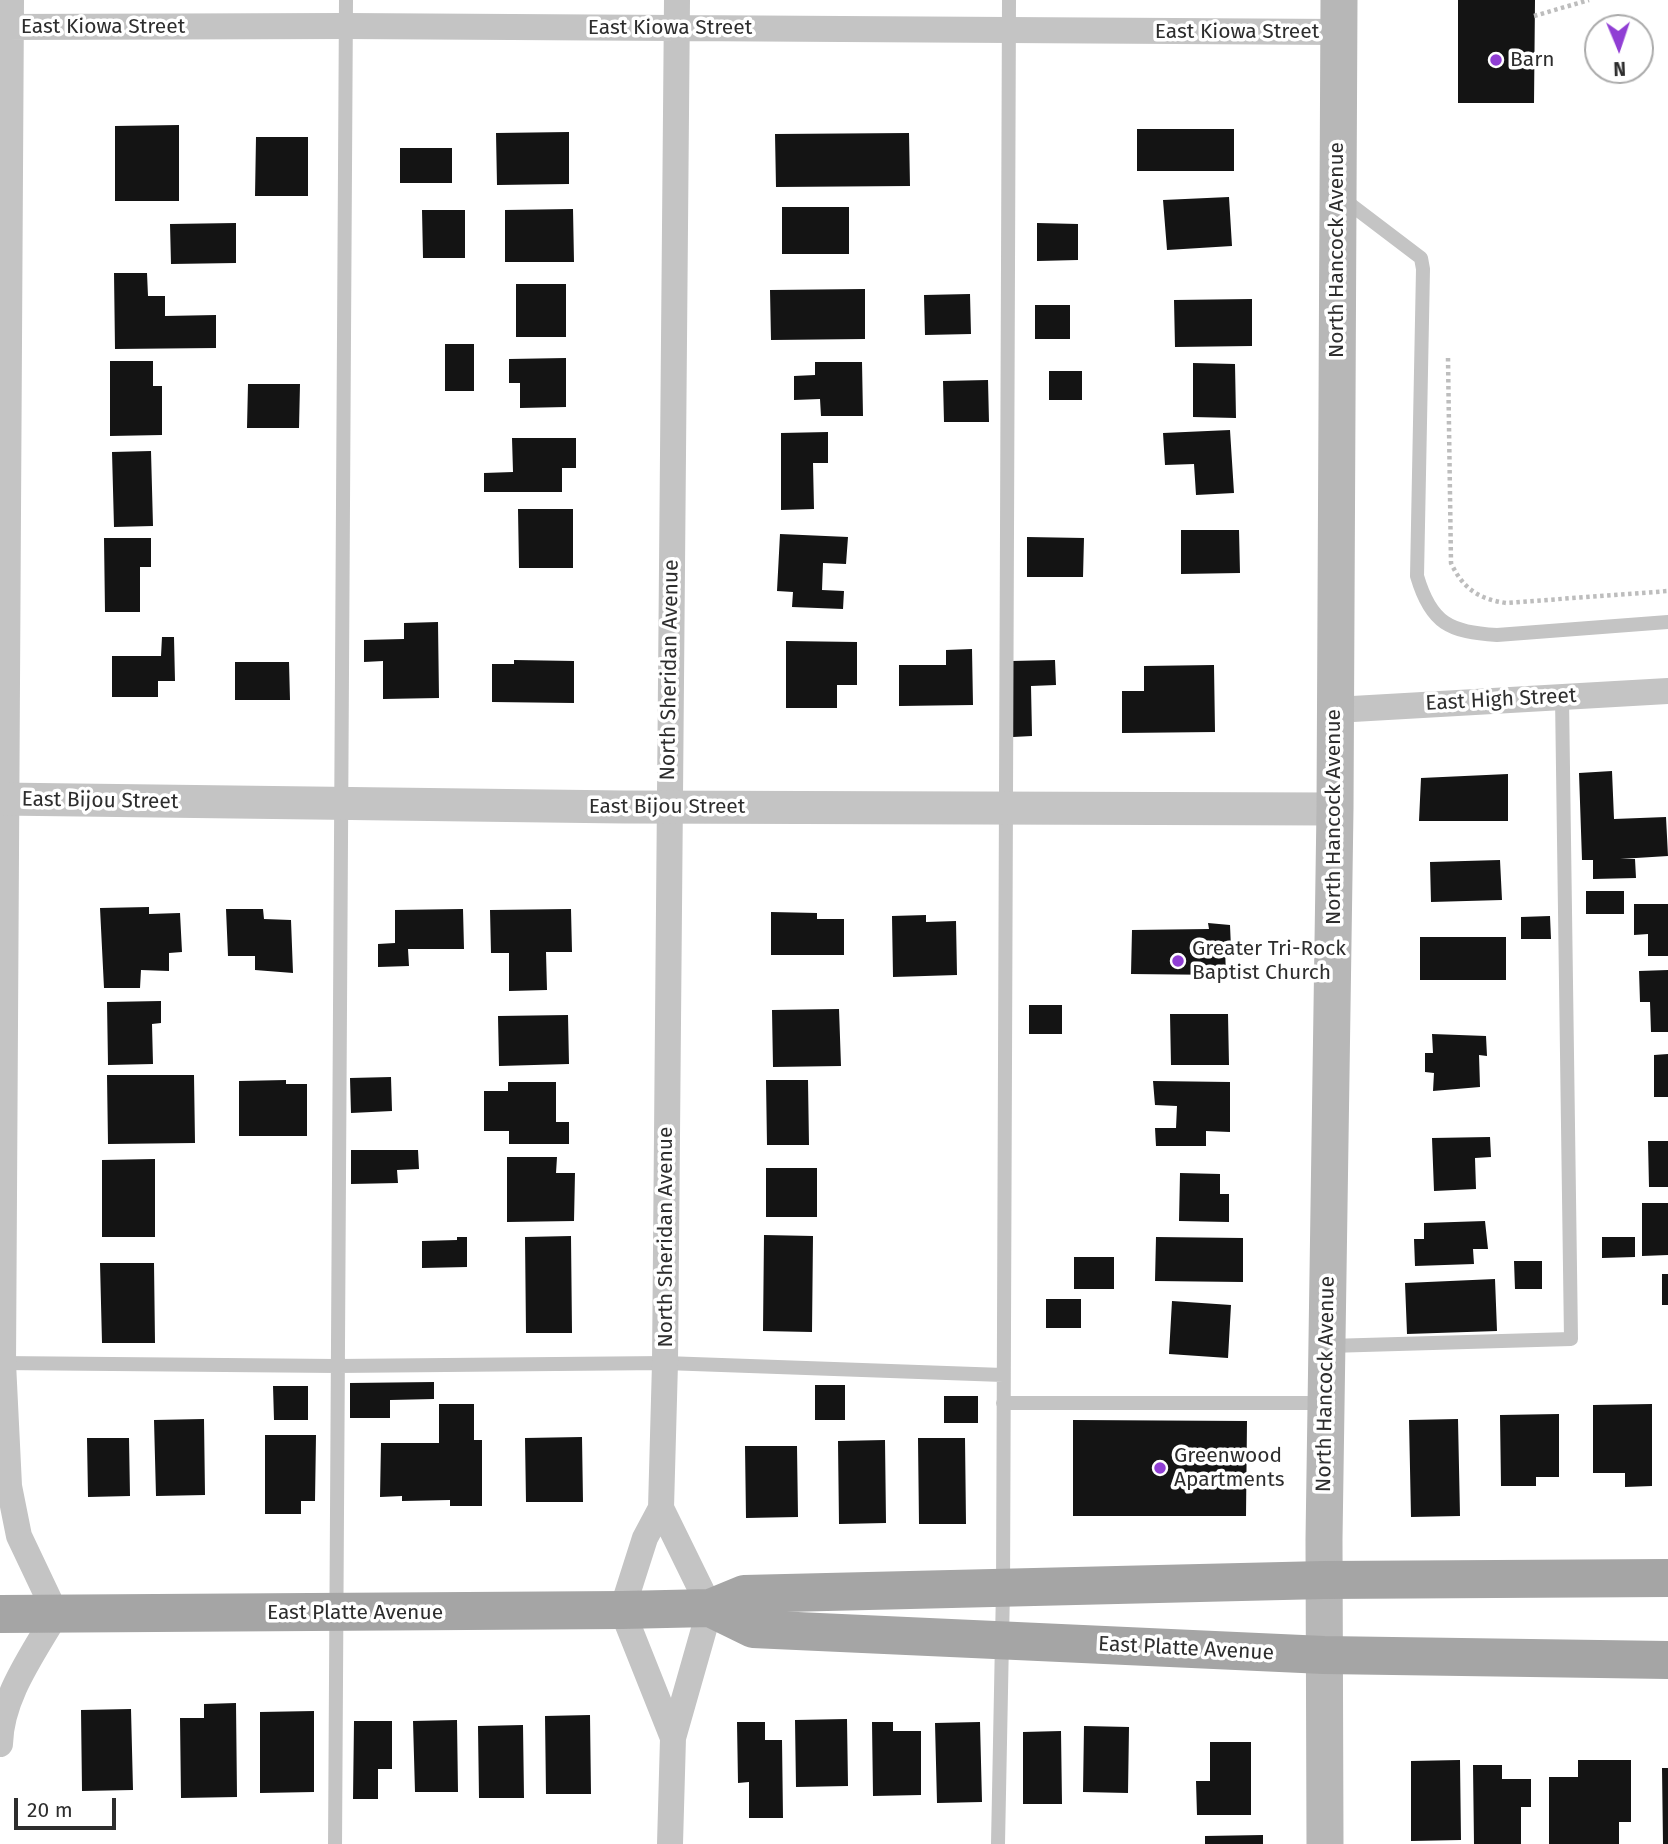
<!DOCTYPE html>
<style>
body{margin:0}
#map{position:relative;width:1668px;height:1844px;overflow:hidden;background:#fff;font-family:"Fira Sans",sans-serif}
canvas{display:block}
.north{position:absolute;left:1584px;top:14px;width:70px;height:70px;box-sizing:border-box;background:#fff;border:2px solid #ababab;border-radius:50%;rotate:178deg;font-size:19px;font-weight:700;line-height:28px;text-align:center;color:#2d2d2d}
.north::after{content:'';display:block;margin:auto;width:24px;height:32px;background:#903ed4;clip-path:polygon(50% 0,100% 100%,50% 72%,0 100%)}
.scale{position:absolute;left:14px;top:1798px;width:102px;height:32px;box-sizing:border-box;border:4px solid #2d2d2d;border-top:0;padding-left:9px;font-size:21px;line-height:24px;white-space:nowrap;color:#2d2d2d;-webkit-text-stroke:5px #fff;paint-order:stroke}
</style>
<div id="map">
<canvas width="1668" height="1844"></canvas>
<div class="north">N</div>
<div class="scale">20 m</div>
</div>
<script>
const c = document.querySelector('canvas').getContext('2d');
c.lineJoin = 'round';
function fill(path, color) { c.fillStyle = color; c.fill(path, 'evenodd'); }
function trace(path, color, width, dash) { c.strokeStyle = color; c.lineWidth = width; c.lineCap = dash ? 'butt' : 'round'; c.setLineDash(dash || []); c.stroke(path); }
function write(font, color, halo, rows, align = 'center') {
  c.font = font + ' "Fira Sans",sans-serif'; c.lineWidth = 7; c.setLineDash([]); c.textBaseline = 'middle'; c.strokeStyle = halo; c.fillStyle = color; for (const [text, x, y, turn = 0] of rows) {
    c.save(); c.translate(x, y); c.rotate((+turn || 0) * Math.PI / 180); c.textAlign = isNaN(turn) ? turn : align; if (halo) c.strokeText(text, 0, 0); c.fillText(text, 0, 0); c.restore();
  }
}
fill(new Path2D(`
 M1458 0H1535L1534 103H1458Z
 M179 125V201H115V126Z
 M1137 129H1234V171H1137Z
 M569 132V184L497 185 496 133Z
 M909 133 910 186 776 187 775 134Z
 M256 137H308V196H255Z
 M400 148H452V183H400Z
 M1229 197 1232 246 1167 250 1163 200Z
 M782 207H849V254H782Z
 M573 209 574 262H505V210Z
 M422 210H465V258H423Z
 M236 223V263L171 264 170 224Z
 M1037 223 1078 224V260L1037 261Z
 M114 273H147L148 296H165V316L216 315V348L115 349Z
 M516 284H566V337H516Z
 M865 289V339L771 340 770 290Z
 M970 294 971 334 925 335 924 295Z
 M1252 299V346L1175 347 1174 300Z
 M1035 305H1070V339H1035Z
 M445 344H474V391H445Z
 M566 358V407L520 408V383H509V359Z
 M110 361H153V386H162V435L110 436Z
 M815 362H862L863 416H821L820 399 794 400V376L815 375Z
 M1193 363 1235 364 1236 418 1193 417Z
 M1049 371H1082V400H1049Z
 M988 380 989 422H944L943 381Z
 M248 384H300L299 428H247Z
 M1230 430 1234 493 1196 495 1194 464 1165 465 1163 433Z
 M828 432V463H813L814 509 781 510V433Z
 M512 438H576V468H562V492H484V473L513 472Z
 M151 451 153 526 114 527 112 452Z
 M518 509H573V568H519Z
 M1181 530H1239L1240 573 1181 574Z
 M780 534 848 537 846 564 823 563 822 590 844 591 843 609 792 607 793 592 777 591Z
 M1027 537 1084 538 1083 577H1027Z
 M104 538H151V567H140V612H105Z
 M438 622 439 698 383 699V661L364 662V640L404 639V623Z
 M162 637H174L175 681H158V697H112V656H161Z
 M786 641 857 642V685H837V708H786Z
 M972 649 973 705 899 706V665H946V650Z
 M514 660 574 661V703L492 702V664H514Z
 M1055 660 1056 685 1031 686 1032 736 1013 737 1012 661Z
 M235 662H289L290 700H235Z
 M1214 665 1215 732 1122 733V691H1144V666Z
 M1612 771 1614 819 1666 817 1668 856 1620 859H1635L1636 878 1593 879V860H1582L1579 773Z
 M1508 774V821H1419L1421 778Z
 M1500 860 1502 900 1431 902 1430 862Z
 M1586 891H1624V914H1586Z
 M1634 904H1668V956H1648V934L1634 935Z
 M149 907V914L180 913 182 952 169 953V971L141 970 140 988H104L100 908Z
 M226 909H263L264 919 291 920 293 973 255 970V956H228Z
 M463 909 464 949H408L409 966 378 967V944L395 943V910Z
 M571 909 572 952H546L547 990 509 991V953H491L490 910Z
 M771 912 817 913V919H844V955H771Z
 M926 915V922L956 921 957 975 893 977 892 916Z
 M1550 916 1551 939H1521V917Z
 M1208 923 1230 925 1231 948H1225L1226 975 1131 974 1132 930 1209 929Z
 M1420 937H1506V980H1420Z
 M1668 970V1032H1651L1650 1002H1640L1639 971Z
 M161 1001V1023L152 1024 153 1064 108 1065 107 1002Z
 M1029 1005H1062V1034H1029Z
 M839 1009 841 1066 773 1067 772 1010Z
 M1170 1014H1228L1229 1065H1171Z
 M568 1015 569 1064 499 1066 498 1016Z
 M1432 1034 1486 1036 1487 1056 1479 1055 1480 1087 1433 1091 1434 1073 1425 1072V1053H1433Z
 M1668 1054V1097H1654V1055Z
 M107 1075H194L195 1143 108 1144Z
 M391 1077 392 1111 351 1113 350 1078Z
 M286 1080V1084H307V1136H239V1081Z
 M766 1080H808L809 1145H767Z
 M1153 1081 1230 1082V1132L1206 1131V1146H1156L1155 1128H1176L1177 1106 1155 1105Z
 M508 1082H556V1122H569V1144H509V1131H484V1091H508Z
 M1490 1137 1491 1157 1475 1158 1476 1189 1434 1191 1432 1138Z
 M1648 1141H1668V1187H1649Z
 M351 1150H418L419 1169 397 1170 398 1183 351 1184Z
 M507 1157H557L556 1173H575L574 1221 507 1222Z
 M155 1159V1237H102V1160Z
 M766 1168H817V1217H766Z
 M1180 1173 1220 1174V1194H1229V1222L1179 1221Z
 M1642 1203H1668V1255L1642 1256Z
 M1485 1221 1488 1249H1473L1474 1264 1415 1266 1414 1239H1424V1223Z
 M764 1235 813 1236 812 1332 763 1331Z
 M571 1236 572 1333H526L525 1237Z
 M457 1237H467V1267L422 1268V1241L457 1240Z
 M1156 1237 1243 1238V1282L1155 1281Z
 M1602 1237H1635V1257L1602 1258Z
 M1074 1257H1114V1289H1074Z
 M1514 1261H1542V1289H1515Z
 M100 1263H154L155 1343H102Z
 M1662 1274H1668V1305H1662Z
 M1495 1279 1497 1331 1407 1334 1405 1283Z
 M1046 1299H1081V1328H1046Z
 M1172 1301 1231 1305 1228 1358 1169 1354Z
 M434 1382V1399L390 1400V1418H350V1383Z
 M815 1385H845V1420H815Z
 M273 1386H308V1420H274Z
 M944 1396H978V1423H944Z
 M439 1404H474V1440H482V1506H450V1500L402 1501V1496L380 1497 381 1443H439Z
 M1652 1404V1486L1625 1487V1473H1593V1405Z
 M1559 1414V1477H1536V1486H1501L1500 1415Z
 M204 1419 205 1495 156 1496 154 1420Z
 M1458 1419 1460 1516 1411 1517 1409 1420Z
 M1073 1420 1247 1421 1246 1516H1073Z
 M265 1435H316L315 1501H301V1514H265Z
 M582 1437 583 1502H526L525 1438Z
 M87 1438H129L130 1496 88 1497Z
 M918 1438H965L966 1524H919Z
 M885 1440 886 1523 839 1524 838 1441Z
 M745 1446H797L798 1517 746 1518Z
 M236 1703 237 1797 181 1798 180 1718H204V1704Z
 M131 1709 133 1790 82 1791 81 1710Z
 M314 1711V1792L260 1793V1712Z
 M590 1715 591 1794H546L545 1716Z
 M847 1719 848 1786 796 1787 795 1720Z
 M457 1720 458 1792H415L413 1721Z
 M354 1721H392V1769H378V1799H353Z
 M737 1722H765V1740H782L783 1818H749V1782L738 1783Z
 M872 1722H893V1731H921V1795L873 1796Z
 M980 1722 982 1802 937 1803 935 1723Z
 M523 1725 524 1798H479L478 1726Z
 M1084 1726 1129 1727 1128 1793 1083 1792Z
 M1061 1731 1062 1804H1023V1732Z
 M1210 1742H1251V1815H1197L1196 1781H1210Z
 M1460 1760 1461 1840 1411 1841V1761Z
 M1578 1760H1631V1822H1619V1844H1549V1777H1578Z
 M1473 1765H1502V1779H1531V1807H1521V1844H1474Z
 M1662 1768H1668V1844H1663Z
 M1263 1835V1844H1205V1836Z`), '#141414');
trace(new Path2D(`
 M1534 16 1589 0
 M1448 358 1451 563C1463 589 1479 599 1506 603L1668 591`), '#bdbdbd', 4.5, [3.5, 3.5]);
trace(new Path2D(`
 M1342 198 1421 258 1423 269 1417 576C1431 624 1450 632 1497 635L1668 622
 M1329 1346 1571 1339 1562 697
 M0 1363 337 1366 665 1363 1003 1375
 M1003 1403H1326
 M335 1844 346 0
 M998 1844 1003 1589 1009 0`), '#c4c4c4', 14);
trace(new Path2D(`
 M0 27 346 26 1339 32
 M1335 710 1668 691
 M661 1508 710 1608 673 1738 670 1844
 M673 1738 622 1610 645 1538 661 1508 665 1363 677 0
 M0 1744C1 1697 33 1654 56 1614L19 1536 9 1486 3 1363 11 0`), '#c4c4c4', 26);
trace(new Path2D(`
 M0 799 624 807 1335 809`), '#c4c4c4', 33);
trace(new Path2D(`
 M1325 1844 1324 1539 1335 809 1339 0`), '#b7b7b7', 37);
trace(new Path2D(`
 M710 1608 753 1629 1324 1655 1668 1660
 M0 1614 622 1610 710 1608 744 1594 1324 1580 1668 1578`), '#a5a5a5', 38);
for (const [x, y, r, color] of [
 [1496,60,7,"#903ed4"],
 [1178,961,7,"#903ed4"],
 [1160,1468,7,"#903ed4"]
]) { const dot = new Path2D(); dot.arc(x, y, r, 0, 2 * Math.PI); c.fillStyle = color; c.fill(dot); trace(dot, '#fff', 2.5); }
write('21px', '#2d2d2d', '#fff', [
 ["East Kiowa Street",103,27],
 ["East Kiowa Street",670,28],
 ["East Kiowa Street",1237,32],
 ["North Hancock Avenue",1337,250,-90],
 ["North Sheridan Avenue",670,670,-89],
 ["East High Street",1501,700,-3],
 ["East Bijou Street",100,801,1],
 ["East Bijou Street",667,807],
 ["North Hancock Avenue",1334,817,-90],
 ["North Sheridan Avenue",666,1237,-90],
 ["North Hancock Avenue",1326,1384,-89],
 ["East Platte Avenue",355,1613],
 ["East Platte Avenue",1186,1649,3]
]);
write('21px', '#2d2d2d', '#fff', [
 ["Barn",1510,60],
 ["Greater Tri-Rock",1192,949],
 ["Baptist Church",1192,973],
 ["Greenwood",1174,1456],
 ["Apartments",1174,1480]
], 'left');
</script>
